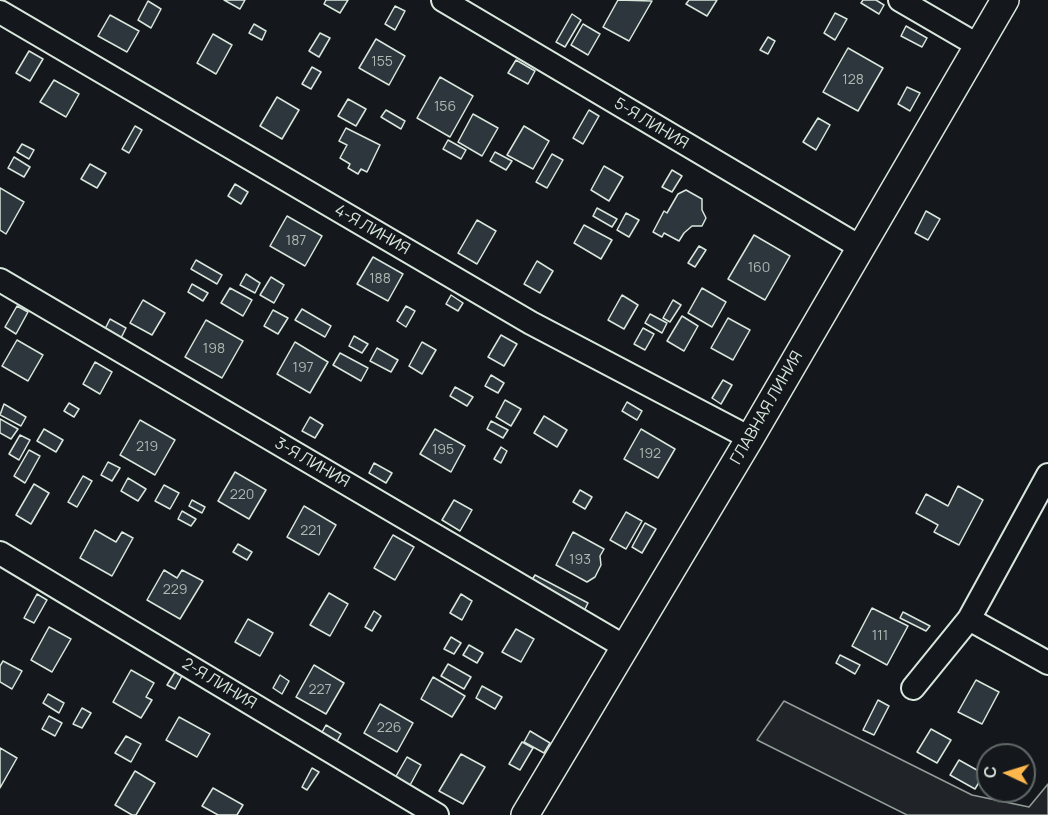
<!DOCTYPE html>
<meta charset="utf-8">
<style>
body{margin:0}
#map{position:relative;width:1048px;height:815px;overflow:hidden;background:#14181c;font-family:Manrope,sans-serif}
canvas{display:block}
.north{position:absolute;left:976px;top:743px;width:60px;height:60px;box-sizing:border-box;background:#14181c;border:2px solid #626a69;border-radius:50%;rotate:274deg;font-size:16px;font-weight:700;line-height:24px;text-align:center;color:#d8e6dc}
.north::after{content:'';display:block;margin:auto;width:21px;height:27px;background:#ffb74d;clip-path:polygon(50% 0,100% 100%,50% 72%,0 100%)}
</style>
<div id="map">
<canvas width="1048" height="815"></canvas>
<div class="north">С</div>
</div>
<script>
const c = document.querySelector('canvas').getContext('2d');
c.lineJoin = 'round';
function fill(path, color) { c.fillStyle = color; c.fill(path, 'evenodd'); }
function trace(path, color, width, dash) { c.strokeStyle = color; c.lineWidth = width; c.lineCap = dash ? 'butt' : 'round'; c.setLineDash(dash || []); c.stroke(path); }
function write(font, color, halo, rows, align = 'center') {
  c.font = font + ' Manrope,sans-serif'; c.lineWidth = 4.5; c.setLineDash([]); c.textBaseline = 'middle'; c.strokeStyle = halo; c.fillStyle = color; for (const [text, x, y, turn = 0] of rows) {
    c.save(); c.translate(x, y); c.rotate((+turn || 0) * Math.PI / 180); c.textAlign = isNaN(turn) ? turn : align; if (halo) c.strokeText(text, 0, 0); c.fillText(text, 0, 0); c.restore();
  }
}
const green = new Path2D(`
 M784 701 972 795 1029 807 1048 784V815H907L757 740Z`);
fill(green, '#202428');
trace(green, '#939e99', 1.5);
const building = new Path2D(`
 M224 0H245L240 9Z
 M326 0H348L340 13 324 4Z
 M618 0 652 1 629 41 603 27Z
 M689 0H717L707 16 686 4Z
 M863 0H876L884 5 879 14 861 3Z
 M148 1 161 9 151 28 138 20Z
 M395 6 405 11 395 30 385 24Z
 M835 13 847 19 835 40 824 33Z
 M572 14 581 20 565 47 556 42Z
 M110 15 139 31 127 52 98 36Z
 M254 24 266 31 262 40 249 33Z
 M583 24 600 34 588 55 571 45Z
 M906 26 927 38 922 47 901 36Z
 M320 33 330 38 319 57 309 51Z
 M213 34 232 45 216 74 197 63Z
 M768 37 775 41 768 54 760 50Z
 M376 39 405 56 389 85 359 68Z
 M848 48 883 68 858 111 823 92Z
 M29 51 43 59 30 81 16 73Z
 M516 60 535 71 528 84 508 73Z
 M312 67 321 72 311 89 302 84Z
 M440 77 473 96 450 137 417 118Z
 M54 80 79 94 66 117 40 102Z
 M907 87 920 93 910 111 898 104Z
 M277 97 299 110 282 139 260 126Z
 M348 99 366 109 356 126 338 116Z
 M386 110 405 121 401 129 381 117Z
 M589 110 599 116 583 144 573 138Z
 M473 114 498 128 482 156 458 142Z
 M818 118 830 125 816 150 803 142Z
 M135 126 142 130 129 153 122 149Z
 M524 126 549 141 533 169 507 155Z
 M346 128 380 145 367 172 361 169 358 174 348 168 350 164 340 158 347 145 339 141Z
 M448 140 466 150 461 159 443 149Z
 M22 144 34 150 29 159 17 152Z
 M495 152 512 161 506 170 490 161Z
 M552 154 563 160 547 188 536 182Z
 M14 157 30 167 24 177 8 168Z
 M90 164 106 173 97 188 81 179Z
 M604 166 623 177 609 201 591 190Z
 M672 170 682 176 672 192 662 187Z
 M235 184 248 192 241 204 228 196Z
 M0 188 24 202 6 234 0 230Z
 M686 190 702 199V210L706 218 702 226H692L684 233 679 241 664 233 662 237 653 232 664 211 667 213 678 194Z
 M597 208 617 219 612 227 593 216Z
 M926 211 940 219 928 240 915 233Z
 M626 213 639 220 629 237 617 230Z
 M287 216 322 236 305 266 270 246Z
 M477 220 496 231 477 264 458 253Z
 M584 225 612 240 601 259 574 243Z
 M754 235 790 256 765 300 728 279Z
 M699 246 706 250 695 267 688 263Z
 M373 257 403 274 388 301 357 284Z
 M196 260 222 275 217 284 191 269Z
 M537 261 553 271 540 293 524 284Z
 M246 274 260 283 255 293 240 285Z
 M271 277 284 285 274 303 260 295Z
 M192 284 208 293 203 301 188 292Z
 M230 288 252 300 243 316 221 303Z
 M702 288 726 302 712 327 688 313Z
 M451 295 463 303 458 311 446 304Z
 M622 295 638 305 624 329 608 320Z
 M143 300 165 313 152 335 130 323Z
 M673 300 681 305 670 322 663 318Z
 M17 306 28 312 16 334 5 327Z
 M406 306 415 311 406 327 397 321Z
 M302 309 331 326 325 337 295 320Z
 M273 310 288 318 278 334 264 326Z
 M650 314 667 323 662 333 645 323Z
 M682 316 698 326 684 351 667 341Z
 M728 318 750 330 733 360 711 348Z
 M110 319 126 328 120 340 104 331Z
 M206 320 243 341 222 378 185 357Z
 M643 328 654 334 645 350 634 344Z
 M501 335 517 344 504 366 488 357Z
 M354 336 368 344 362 353 349 346Z
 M17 340 43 355 28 381 2 366Z
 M295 342 328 362 310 393 277 374Z
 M422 342 436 350 422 374 409 366Z
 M377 348 398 360 391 372 370 361Z
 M340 353 368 368 361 381 333 365Z
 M95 362 112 372 100 394 83 384Z
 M491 375 504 383 498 393 485 386Z
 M723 380 732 385 721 404 712 398Z
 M455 387 473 397 467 406 450 396Z
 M505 400 521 409 511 426 496 417Z
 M627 402 642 411 637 420 622 411Z
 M69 403 79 409 74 417 64 411Z
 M4 404 26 417 21 426 0 415Z
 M544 416 567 430 557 447 534 433Z
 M310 417 323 425 315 438 302 431Z
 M0 419 18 429 11 439 0 433Z
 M140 420 175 440 155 475 120 455Z
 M491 421 508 430 503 438 487 429Z
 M44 429 63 440 56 452 37 441Z
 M435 429 465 446 451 472 420 454Z
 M641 429 675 449 658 478 624 459Z
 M20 435 30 440 19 460 9 454Z
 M501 447 507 451 501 463 494 459Z
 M29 450 40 456 25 483 14 476Z
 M108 462 120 468 112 481 101 475Z
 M374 463 392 473 386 483 369 473Z
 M235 472 266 490 249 519 218 501Z
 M83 476 92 481 77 507 68 502Z
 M128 478 146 489 138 501 121 491Z
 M34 484 49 493 31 524 16 515Z
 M164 485 179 493 170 509 155 501Z
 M958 486 983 500 959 545 934 532 938 525 916 513 926 494 948 506Z
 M580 490 592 497 585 509 573 502Z
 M192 500 205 507 202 513 189 506Z
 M454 500 472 510 460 531 442 520Z
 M304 506 336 525 319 555 287 537Z
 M182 511 196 519 191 526 178 519Z
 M626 512 642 521 626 549 610 540Z
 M645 523 656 529 642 553 632 547Z
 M95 530 116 542 122 532 133 538 112 576 80 558Z
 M573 532 604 549 600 556 601 565 595 577 587 582 556 565Z
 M393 535 414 547 395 580 374 568Z
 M238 544 252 552 247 560 233 552Z
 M164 570 177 578 182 570 203 581 180 619 147 600Z
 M535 575 588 603 583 613 529 585Z
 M329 593 348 604 330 636 310 625Z
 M37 594 47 600 34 623 24 618Z
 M461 594 472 601 462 620 450 613Z
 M872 608 908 626 887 665 852 646Z
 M374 611 381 616 372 631 365 627Z
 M903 612 930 626 926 631 900 618Z
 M248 619 273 633 260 656 235 642Z
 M49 627 71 639 52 672 31 660Z
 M516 629 534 639 521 662 502 652Z
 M451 637 461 643 454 654 444 649Z
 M469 645 483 653 477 663 463 655Z
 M840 655 860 665 855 674 836 663Z
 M3 661 22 671 12 689 0 682V666Z
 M448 664 471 677 464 689 441 676Z
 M314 665 344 683 326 714 296 697Z
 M131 670 154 683 146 697 152 700 141 718 113 702Z
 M175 672 182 676 175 689 167 685Z
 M280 675 289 681 282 694 273 688Z
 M433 677 465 696 452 717 421 699Z
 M976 680 999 692 982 724 958 712Z
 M482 686 502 697 495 709 476 698Z
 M48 694 64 703 59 713 43 703Z
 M878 700 889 706 874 735 863 730Z
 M380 704 413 723 397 752 364 733Z
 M82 708 91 713 82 728 73 724Z
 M49 716 62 723 55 736 42 729Z
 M179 717 210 734 197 757 166 740Z
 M326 725 341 734 336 743 321 734Z
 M931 729 951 740 937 763 917 752Z
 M530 731 550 743 544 753 524 742Z
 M126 736 141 744 131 762 115 753Z
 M522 742 533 748 520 770 509 764Z
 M0 748 17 758 0 788Z
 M461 754 485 767 463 804 439 791Z
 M407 757 421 765 409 787 395 778Z
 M959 760 984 774 975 789 950 775Z
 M312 768 319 772 307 790 302 787Z
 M135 771 155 783 136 815H132L115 805Z
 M213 788 243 805 237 815H218L202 806Z`);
fill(building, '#2c363c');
trace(building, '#d8e6dc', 1.5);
const minor = new Path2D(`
 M443 0 860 247
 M900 0 979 46
 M0 12 531 323 750 438
 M0 280 625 647
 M0 553 437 815
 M969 619 1048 663
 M913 688 969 619 1048 475`);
const tertiary = new Path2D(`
 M525 815 750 438 1005 0`);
trace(minor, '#d8e6dc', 26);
trace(tertiary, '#d8e6dc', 30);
trace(minor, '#14181c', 22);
trace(tertiary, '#14181c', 27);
write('14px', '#adbab4', null, [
 ["155",382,62],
 ["128",853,80],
 ["156",445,107],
 ["187",296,241],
 ["160",759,268],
 ["188",380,279],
 ["198",214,349],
 ["197",303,368],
 ["219",147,447],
 ["195",443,450],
 ["192",650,454],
 ["220",242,495],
 ["221",311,531],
 ["193",580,560],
 ["229",175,590],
 ["111",880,636],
 ["227",320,690],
 ["226",389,728]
]);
write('16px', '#d8e6dc', '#14181c', [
 ["5-Я ЛИНИЯ",651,124,31],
 ["4-Я ЛИНИЯ",372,230,30],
 ["ГЛАВНАЯ ЛИНИЯ",767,408,-60],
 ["3-Я ЛИНИЯ",312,463,30],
 ["2-Я ЛИНИЯ",219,684,31]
]);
</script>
